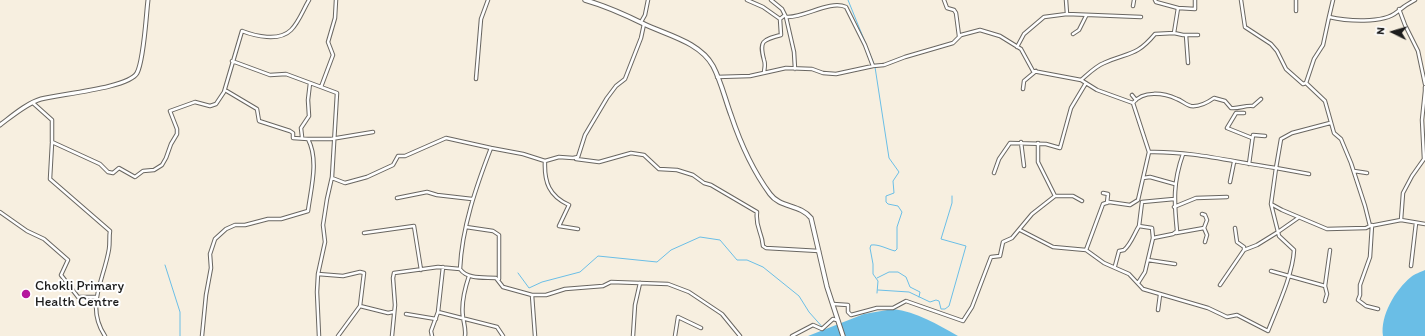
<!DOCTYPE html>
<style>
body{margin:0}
#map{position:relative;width:1425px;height:336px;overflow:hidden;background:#f7efe0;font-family:Itim,sans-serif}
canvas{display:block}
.north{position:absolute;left:1373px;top:12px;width:40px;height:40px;-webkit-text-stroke:3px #fff;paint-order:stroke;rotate:275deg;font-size:11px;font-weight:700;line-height:16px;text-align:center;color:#1c1c1c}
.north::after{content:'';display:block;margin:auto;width:14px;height:18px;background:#1c1c1c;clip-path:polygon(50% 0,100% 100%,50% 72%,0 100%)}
</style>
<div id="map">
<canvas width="1425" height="336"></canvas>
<div class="north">N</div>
</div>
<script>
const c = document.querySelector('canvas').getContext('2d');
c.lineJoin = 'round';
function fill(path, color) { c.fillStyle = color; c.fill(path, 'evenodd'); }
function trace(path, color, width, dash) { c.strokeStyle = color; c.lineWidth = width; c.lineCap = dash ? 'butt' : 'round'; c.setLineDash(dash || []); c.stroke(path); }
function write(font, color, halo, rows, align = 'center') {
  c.font = font + ' Itim,sans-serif'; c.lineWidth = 4; c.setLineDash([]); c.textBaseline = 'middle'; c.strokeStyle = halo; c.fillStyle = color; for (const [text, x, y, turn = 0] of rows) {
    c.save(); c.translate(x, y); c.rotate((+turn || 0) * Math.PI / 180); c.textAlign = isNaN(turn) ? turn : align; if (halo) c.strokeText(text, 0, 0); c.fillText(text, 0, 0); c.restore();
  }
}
fill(new Path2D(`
 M1425 270V336H1383C1380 316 1395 290 1411 277 1414 274 1421 272 1425 270Z
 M893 309C917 312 937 324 958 336H808L864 314Z`), '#6abee6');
trace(new Path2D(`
 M848 0 874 64
 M875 67 889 158 899 172 893 181 894 193 886 196V202L888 204 898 206 902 212 897 227V249L895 251C887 249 879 244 871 245L870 248 873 264V274L878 281 877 293
 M165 265 180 312V336
 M518 273 529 288 542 282 580 272 598 256 657 262 671 250 700 237 720 240 737 260H747L763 267 799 296 809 312 825 330
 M877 278 889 272H898L906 277 910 287 920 292 919 297
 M878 290 909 292 930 302 936 300 939 301 941 309H945L949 306 966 246 941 239 952 203V196`), '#6abee6', 1);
const minor = new Path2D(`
 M747 0 763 7 780 19
 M944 0 947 8 954 10 956 13 959 36
 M1066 0 1067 14
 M1155 0 1156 2 1178 8
 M1241 0 1245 27 1271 44 1277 51 1286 69 1303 84 1306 83 1314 59 1323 45 1329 17C1346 21 1383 24 1397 12 1403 7 1407 4 1415 0
 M1133 6 1134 0
 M1399 9 1405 25 1418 51 1425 84
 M1296 11V0
 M786 17 794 52 795 69
 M1329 17 1333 0
 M641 22 645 15 648 0
 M1174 33 1183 35H1198
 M1073 34 1079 30 1086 16
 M1186 35 1188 63
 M1017 47 1024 34 1044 17 1067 14 1141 17
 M232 61 270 75 286 74 321 87
 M873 66 884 65 905 57 953 43 961 35 980 30 1000 36 1021 49 1033 71 1081 80 1097 90 1133 103
 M764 73C764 69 766 65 764 60 759 41 762 40 781 35L780 19 785 15
 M717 77 750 76 786 68 812 69 823 73 836 74 873 66 865 45 846 7C830 0 806 17 788 17H786L782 9 771 0
 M476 79 481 19 488 0
 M1081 80C1088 74 1096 66 1104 63 1128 52 1136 57 1155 34L1174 33 1178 8 1195 9V0
 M1306 83 1325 101 1334 133 1341 139 1351 163 1365 206 1370 226 1401 220 1425 224
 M1023 89 1024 81 1036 71
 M1425 91V87
 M1132 95 1136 100
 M1261 99 1253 106C1245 105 1239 109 1231 108L1225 101 1214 98C1207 103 1200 107 1191 106 1186 105 1181 100 1177 99 1164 93 1143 90 1133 103L1149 152C1192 151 1233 162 1276 168L1271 204 1282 210 1327 229 1366 228 1370 226
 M33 103 52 120V142L100 164 108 172 113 173 119 168 135 177 143 171 154 170 162 165 166 158 171 144 177 134V129L170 111 195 102 210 106 216 104 224 92 242 31C255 36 279 42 291 30 299 22 303 10 309 0
 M1244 113H1236L1227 128 1252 138
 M302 137 301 128 309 116 308 100 310 83
 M308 139H331L373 132
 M1021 142 1024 166
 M52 143 50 179 110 231C109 237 110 243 109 249 104 280 85 306 105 336
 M576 159 599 162 631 153 644 155 659 169 677 170 693 175 704 183 711 185 757 212C755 228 762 231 763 246L766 248 819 251
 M545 161C544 182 549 196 569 205L559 226 578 229
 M1249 164 1253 135 1265 136
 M1354 171 1367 173
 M994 173 999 159 1010 143 1046 144 1060 148 1071 108 1086 83
 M1309 174 1276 168 1281 139 1292 133 1330 123
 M332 178 345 183 367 177 393 165 398 156H405L446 138 491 148
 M1143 178 1150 177 1175 184
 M1230 182 1234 162
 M1103 193 1108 194 1107 203
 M1055 196H1073L1082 201
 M397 198 427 192 437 195 472 199
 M1271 204 1278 232 1298 218
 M1174 207 1196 198 1227 197
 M0 212 27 231 44 239 68 260 61 275 78 297H96
 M1401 220 1403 193 1412 176 1424 159 1422 120 1425 91
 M1372 225 1370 257 1360 285V295L1358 300 1366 306 1378 309
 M466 227 493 231 499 235V279
 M1204 228 1207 235 1205 242
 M1235 228 1237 242 1244 247V250
 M1020 230 1053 247 1086 250 1104 263 1129 274 1143 289 1208 308 1227 317 1237 315 1268 331C1277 308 1293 274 1294 250L1279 236 1278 232 1257 245 1244 250 1220 285
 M364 233 414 226 421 270
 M1176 233 1204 228 1207 220 1205 215 1202 214
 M1153 238 1152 228 1139 226 1142 202 1174 199
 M1086 250 1103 204 1109 202 1130 205 1138 200 1149 152
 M1148 260 1175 264
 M1115 266 1119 251 1124 250C1131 244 1134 234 1139 226
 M1411 266 1416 223
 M460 269C468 280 485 277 496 278L503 287 532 295H546L565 289 603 286 611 282 668 284 689 292 722 314 740 336
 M1271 271 1325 286
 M318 274 343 276 360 272 364 273 360 306 338 336
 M1138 283 1145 272 1153 238 1173 234 1177 231C1174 201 1173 182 1183 154
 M532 295 535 336
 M1325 301 1327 294 1325 286 1330 250
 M833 304 848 305V312L851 315 877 308H893L906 301 963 321 972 307 991 257 1000 256 1003 242 1012 238 1032 214 1055 196 1038 162V143
 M360 306 388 313 393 312
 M1158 310 1160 295
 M438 312 497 327 503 336
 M406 314 436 319
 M202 336 206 295 211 268 210 254 215 239 226 229 235 225H245L268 219H281L308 211C311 188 319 160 308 139L293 138V133L290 131 259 121 257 109 225 90
 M319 336 317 292 318 274 325 242 323 225 327 199 332 177 337 93 321 87 333 55 328 42 335 18 336 0
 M392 336 395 305 393 278 394 273 438 267 460 269C462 227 476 187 491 148L523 154 545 161 559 157 573 158 578 157 585 135 607 98 616 86 625 79 641 38 644 24
 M432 336 431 331 438 312 443 267
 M465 336C466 329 464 324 463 317 461 304 465 288 469 276
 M633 336 635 305 640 283
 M675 336 678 317 701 328
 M792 336 813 325 822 329 833 319 837 320`);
const tertiary = new Path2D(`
 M0 125C12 116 27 103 41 99 60 94 129 88 137 73 144 60 146 16 148 0`);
const secondary = new Path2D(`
 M585 0C606 6 624 14 644 24 667 35 700 42 713 66 721 81 725 99 731 115 740 142 753 171 770 194 780 208 800 204 811 218L827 287 843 336`);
trace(minor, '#696661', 4.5);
trace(tertiary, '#696661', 5);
trace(secondary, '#696661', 5.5);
trace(minor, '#fff', 2.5);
trace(tertiary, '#fff', 3);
trace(secondary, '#fff', 3.5);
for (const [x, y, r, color] of [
 [26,294,5,"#b5179e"]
]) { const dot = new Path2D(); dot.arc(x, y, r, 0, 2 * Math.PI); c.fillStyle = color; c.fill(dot); trace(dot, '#fff', 1.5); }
write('14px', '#1c1c1c', '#fff', [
 ["Chokli Primary",35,286],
 ["Health Centre",35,302]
], 'left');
</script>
